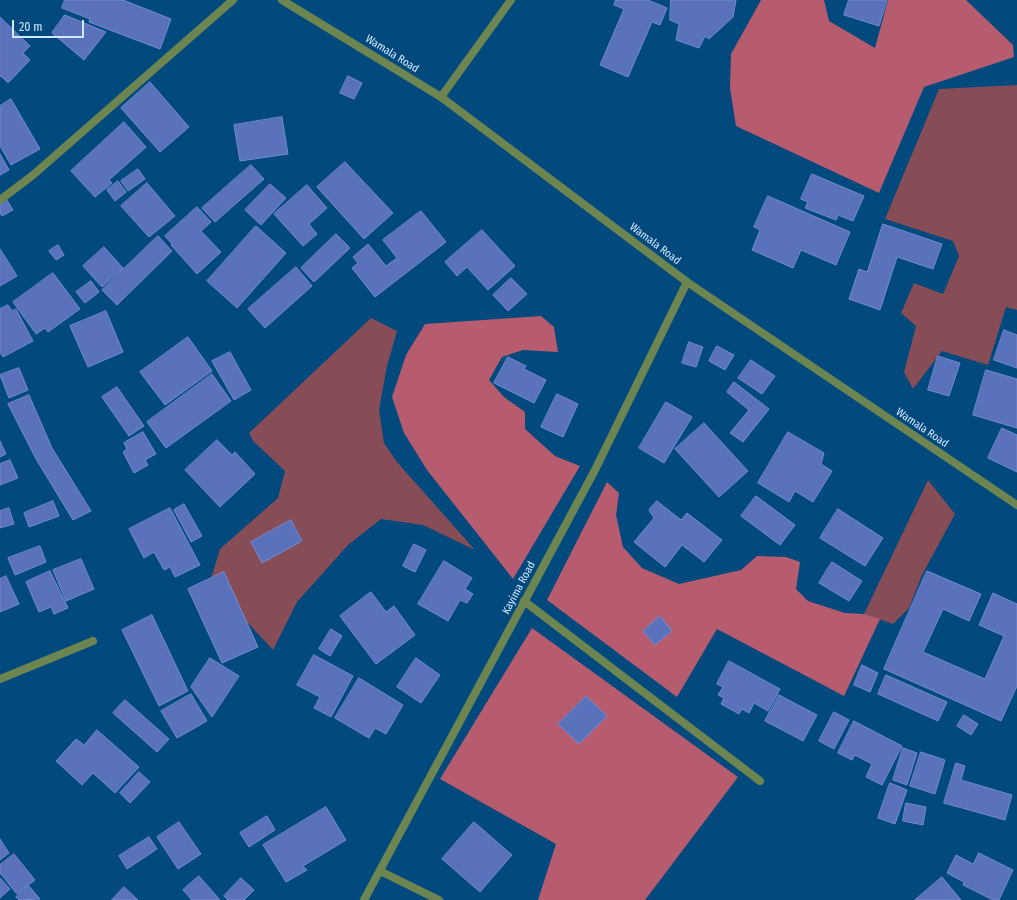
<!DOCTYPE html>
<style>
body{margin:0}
#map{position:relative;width:1017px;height:900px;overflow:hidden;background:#02497e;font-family:"Fira Sans Condensed",sans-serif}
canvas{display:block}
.scale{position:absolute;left:12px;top:20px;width:72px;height:18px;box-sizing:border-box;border:2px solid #d5e8fb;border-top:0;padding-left:5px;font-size:12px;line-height:14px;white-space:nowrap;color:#d5e8fb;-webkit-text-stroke:3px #02497e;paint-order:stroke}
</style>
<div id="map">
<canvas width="1017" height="900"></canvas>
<div class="scale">20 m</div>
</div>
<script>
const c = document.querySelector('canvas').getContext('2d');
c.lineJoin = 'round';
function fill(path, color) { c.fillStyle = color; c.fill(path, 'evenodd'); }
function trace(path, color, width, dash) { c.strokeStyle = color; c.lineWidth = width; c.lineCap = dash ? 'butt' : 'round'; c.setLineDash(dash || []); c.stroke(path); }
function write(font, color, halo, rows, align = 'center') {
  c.font = font + ' "Fira Sans Condensed",sans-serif'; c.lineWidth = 4; c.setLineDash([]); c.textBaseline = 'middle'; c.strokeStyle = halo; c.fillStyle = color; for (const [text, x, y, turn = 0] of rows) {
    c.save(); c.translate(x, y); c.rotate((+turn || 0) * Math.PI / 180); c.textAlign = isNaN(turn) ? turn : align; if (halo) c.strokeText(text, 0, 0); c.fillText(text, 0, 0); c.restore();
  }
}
fill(new Path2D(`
 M1017 85V310L1006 307 988 365 942 351 913 389 904 372 916 326 901 313 914 283 943 294 959 256 953 241 885 219 939 89Z
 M371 318 397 331 387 366 379 410 384 443 397 462 475 550 423 525 381 519 348 545 297 602 273 650 210 582 220 549 278 498 285 471 253 441 249 433Z
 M928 480 955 514 922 575 909 608 893 624 864 614Z`), '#864d57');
fill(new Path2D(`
 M761 0H824L829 21 875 48 888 0H966L1013 45 1014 57 924 87 879 193 736 126 730 88 731 54Z
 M541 316 554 327 558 352 523 350 502 357 489 380 504 397 525 412V429L555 456 580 466 513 579 427 470 404 433 392 397 406 355 425 324Z
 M607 482 619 493 616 515 623 547 642 568 679 584 741 570 757 556 786 557 800 562 796 589 808 601 845 613 864 614 880 619 844 696 717 629 677 697 547 600Z
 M532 628 738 777 645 900H538L556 844 440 779Z`), '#b75c6e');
const building = new Path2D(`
 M65 0H123L171 19 160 49 89 22 90 19 62 8Z
 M616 0H648L667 8 660 25 652 22 628 77 600 65 624 9 614 5Z
 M671 0H736L733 17 709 39 705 36 699 48 676 40 679 24 670 20Z
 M849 0H887L879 26 844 15Z
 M65 15 106 32 84 60 52 33Z
 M0 17 30 46 23 53 30 60 8 83 1 76 0 77Z
 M348 76 362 83 354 99 340 93Z
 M150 82 189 127 160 152 121 108Z
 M11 99 40 149 11 165 0 146V106Z
 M282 117 288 154 240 161 234 125Z
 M124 122 146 147 109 180 112 183 95 197 71 171Z
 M0 154 9 170 0 175Z
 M345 162 393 213 364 239 317 187Z
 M251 165 264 179 215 222 202 208Z
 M138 169 145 179 128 191 121 181Z
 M812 174 864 196 853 221 838 215 836 220 805 208 808 202 801 199Z
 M118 181 126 192 115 201 107 190Z
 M147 183 175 216 149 237 121 206Z
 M270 184 286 198 261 225 245 210Z
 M307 185 327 208 309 224 317 234 303 246 274 214Z
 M768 196 850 232 836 265 801 250 793 268 752 250 760 230 754 227Z
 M5 197 13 210 2 216 0 213V200Z
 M197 207 211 222 201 231 221 252 197 274 171 245 172 244 165 236Z
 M421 211 446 242 375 297 352 268 358 263 353 257 368 244 386 266 397 258 383 240Z
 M883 224 942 244 933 269 897 257 880 310 849 299 859 269 867 272Z
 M256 226 286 253 237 308 207 281Z
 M482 230 515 266 488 290 467 267 457 276 445 262Z
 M336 234 350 248 314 282 301 268Z
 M158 236 172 251 117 305 102 290Z
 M58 245 64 255 56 260 49 251Z
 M104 247 123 268 102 287 83 266Z
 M0 249 17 276 0 286Z
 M296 267 312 286 265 328 248 309Z
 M53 273 80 309 48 332 45 328 36 334 13 302Z
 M511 278 527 294 508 311 493 295Z
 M91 281 99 292 85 303 76 292Z
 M8 305 12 311 16 309 33 341 3 357 0 352V309Z
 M106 311 123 352 88 367 70 326Z
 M1004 330 1017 335V368L994 360Z
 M188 337 212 371 165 405 140 372Z
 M689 342 703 347 696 367 682 363Z
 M717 346 734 355 725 370 709 361Z
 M230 352 251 390 234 400 212 361Z
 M938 356 960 363 949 396 928 390Z
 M508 357 526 366 524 369 546 380 534 403 494 383Z
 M751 360 775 376 762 394 738 378Z
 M19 368 28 390 9 398 0 375Z
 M986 370 1017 379V428L973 415Z
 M212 374 231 401 166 448 147 422Z
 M734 382 769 409 743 442 730 433 749 410 727 392Z
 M117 387 144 426 129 436 102 397Z
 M557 394 578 404 563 437 541 427Z
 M29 395 52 448 91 511 73 520 36 459 8 404Z
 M666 402 692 417 664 463 639 448Z
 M704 423 748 471 719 497 675 449Z
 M1002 428 1017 435V472L988 458Z
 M143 432 156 454 145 460 148 465 134 473 123 452 127 449 124 443Z
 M788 432 824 453 821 464 832 471 813 502 795 491 789 502 758 483Z
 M217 440 232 455 235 452 255 474 220 507 185 470Z
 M0 441 6 454 0 457Z
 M10 460 18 478 0 485V464Z
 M756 496 795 525 780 545 741 516Z
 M53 501 59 516 29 527 24 513Z
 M657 501 681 520 687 513 722 540 704 562 682 545 665 567 634 542 654 518 649 510Z
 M184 504 202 536 191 542 174 510Z
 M9 508 14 524 0 528V511Z
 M170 508 200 565 175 577 170 567 164 570 154 552 144 558 129 529Z
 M838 509 883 538 865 566 820 538Z
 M291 520 302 541 262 563 251 542Z
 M414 544 426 550 415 572 403 566Z
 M40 546 46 562 15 575 8 558Z
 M81 559 94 589 66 601 53 570Z
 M444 561 472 578 465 589 473 594 467 603 460 600 448 621 418 604Z
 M832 562 862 581 849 601 819 583Z
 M50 571 68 608 54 614 51 607 39 612 26 582Z
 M927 571 981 594 969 621 943 609 923 652 985 679 1004 636 979 625 993 593 1017 604V686L1001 721 884 669Z
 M224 572 258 647 222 663 188 589Z
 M6 576 19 604 0 612V579Z
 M371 592 386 612 394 606 415 635 376 664 340 616Z
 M152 615 188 691 159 706 122 630Z
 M660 616 672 631 655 645 643 631Z
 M331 629 342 636 330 656 319 649Z
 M314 655 353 676 331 717 314 708 320 697 297 685Z
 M210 658 239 676 212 717 191 687Z
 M416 658 440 675 421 703 397 687Z
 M729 661 780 689 768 711 754 703 749 713 742 709 739 714 721 704 724 698 718 695 723 687 717 684Z
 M862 665 878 673 870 692 854 685Z
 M886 675 947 702 938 721 878 694Z
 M359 678 403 705 386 734 375 728 369 738 335 718Z
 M191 694 207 721 177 738 161 711Z
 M779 695 817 715 803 741 765 721Z
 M586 696 607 716 579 744 558 724Z
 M125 700 169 739 157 752 113 713Z
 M834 712 849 720 834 749 819 741Z
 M964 715 978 724 971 735 957 726Z
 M854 721 902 746 882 785 866 777 872 764 855 755 852 760 838 753Z
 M97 730 139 767 115 793 93 773 82 785 56 761 76 739 84 745Z
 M903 748 917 753 907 785 893 780Z
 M921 752 945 760 935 794 910 786Z
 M956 763 965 766 961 780 1012 795 1005 820 944 803Z
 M139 772 150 782 130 803 120 793Z
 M890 783 907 790 895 824 878 818Z
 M906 803 926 807 923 825 903 821Z
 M326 807 346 840 303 866 307 870 286 882 263 845Z
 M267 816 275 830 249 847 240 833Z
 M179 822 201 854 178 869 157 837Z
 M474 822 512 855 480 892 442 859Z
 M149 837 157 849 127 869 119 856Z
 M0 839 9 853 0 860Z
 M979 853 1013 870 999 900H993L963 885 964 882 947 873 956 855 973 864Z
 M14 854 35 880 17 894 0 873V865Z
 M199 876 220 900H192L183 890Z
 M942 877 961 900H915Z
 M0 878 10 889 0 898Z
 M241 878 254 890 244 900H228L224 896Z
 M29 886 40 899 19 900 16 897Z
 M124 887 138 900H112Z`);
fill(building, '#5a71bb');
trace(building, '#748bd1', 1);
trace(new Path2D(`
 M441 97 511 0
 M0 200 33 175 233 0
 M524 601 760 781
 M0 679 93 641
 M380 871 439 900
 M364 900 595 470 687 282`), '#6c8551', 8);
trace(new Path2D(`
 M282 0 441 97 687 282 1017 505`), '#6c8551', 8);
write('11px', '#d5e8fb', '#02497e', [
 ["Wamala Road",392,54,32],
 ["Wamala Road",655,244,37],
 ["Wamala Road",922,428,34],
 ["Kayima Road",519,588,-62]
]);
</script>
